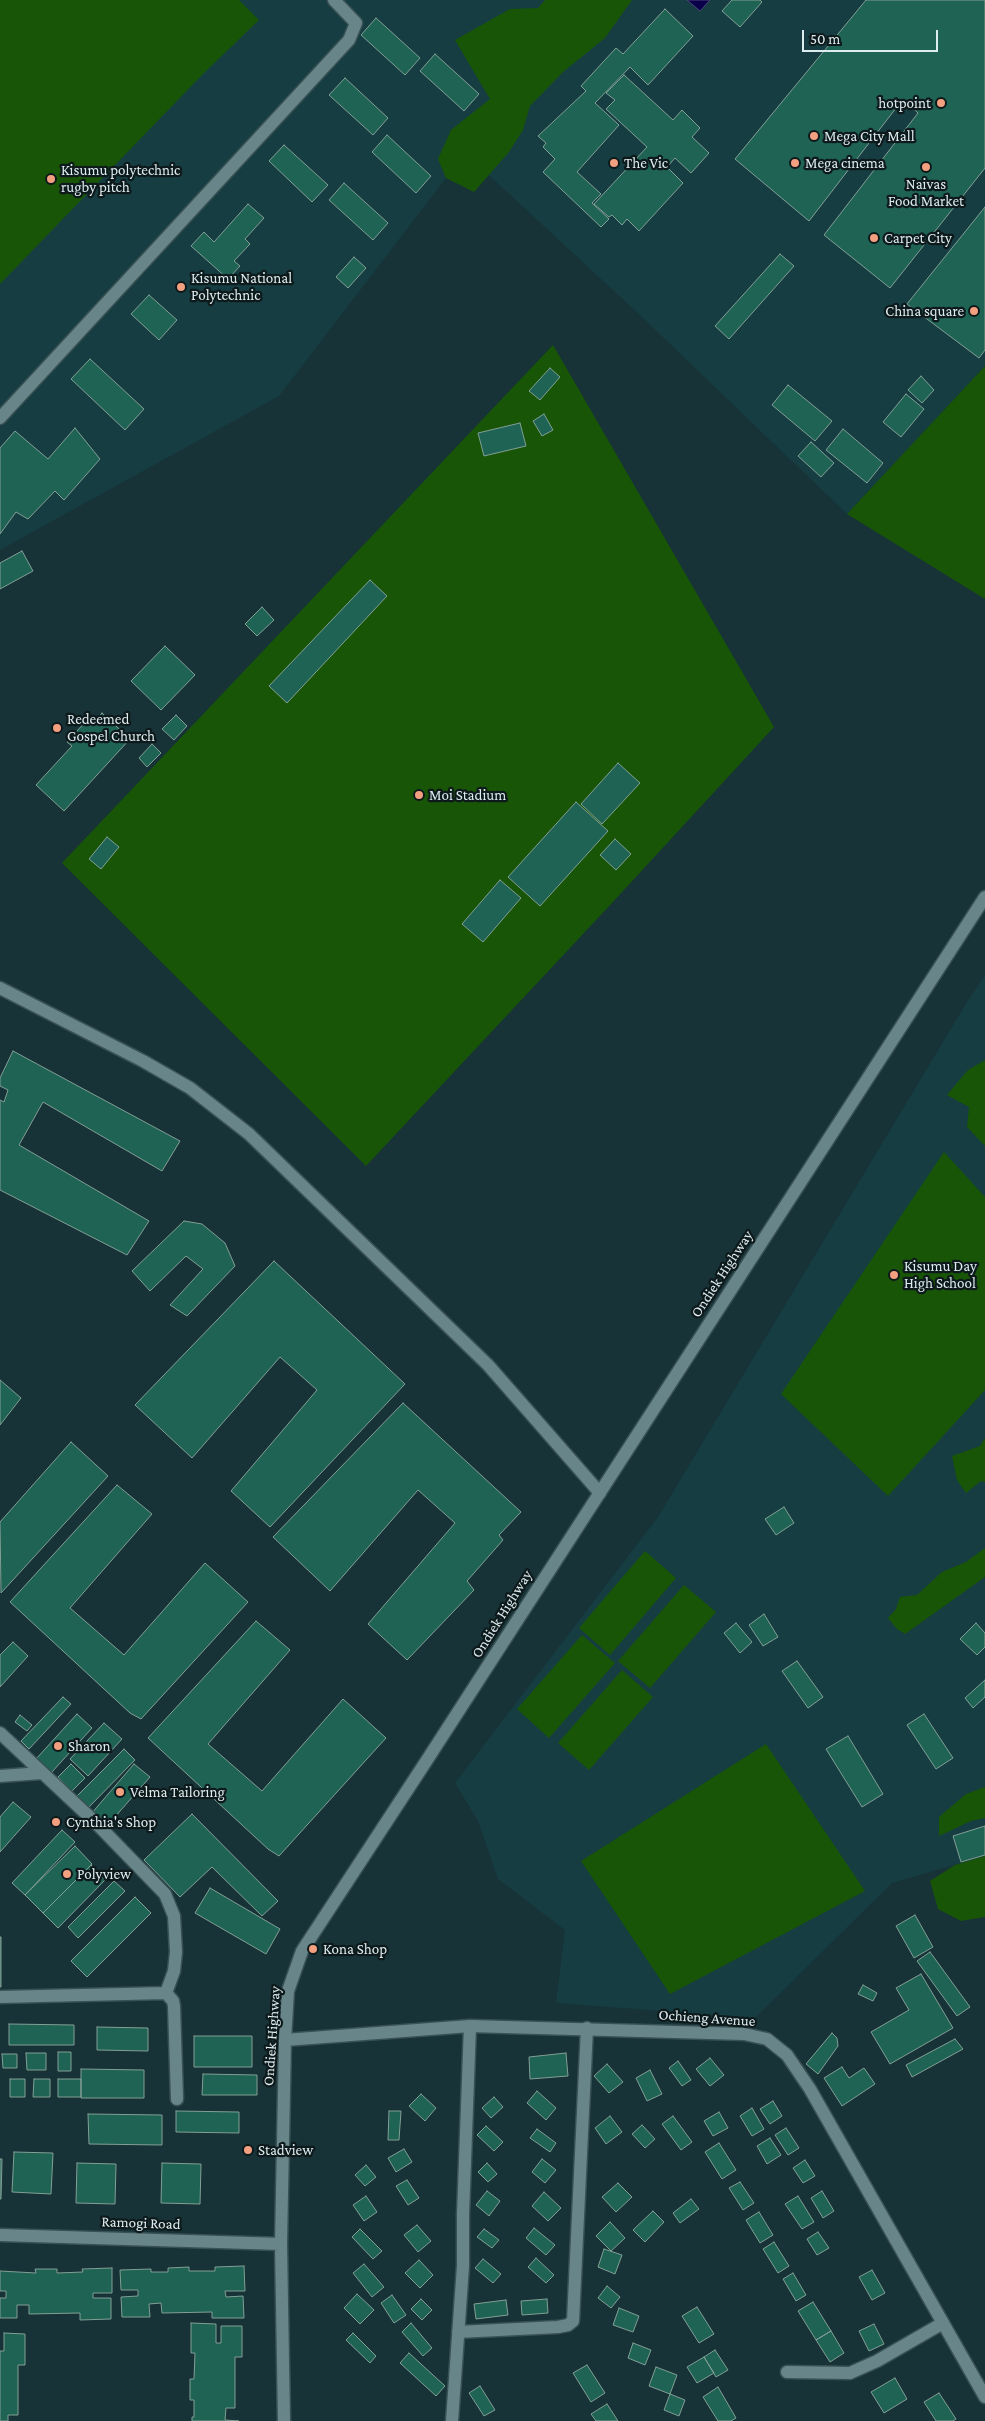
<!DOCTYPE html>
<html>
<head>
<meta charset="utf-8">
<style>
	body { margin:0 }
	#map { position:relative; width:985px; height:2421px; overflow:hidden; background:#173337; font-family:"Crimson Pro",serif }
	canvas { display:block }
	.scale { position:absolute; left:802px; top:30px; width:136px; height:22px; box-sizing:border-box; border:2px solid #ddecef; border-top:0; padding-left:6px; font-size:15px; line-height:18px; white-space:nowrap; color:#ddecef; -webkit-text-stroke:4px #0d191a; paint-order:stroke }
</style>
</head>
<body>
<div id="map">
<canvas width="985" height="2421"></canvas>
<div class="scale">50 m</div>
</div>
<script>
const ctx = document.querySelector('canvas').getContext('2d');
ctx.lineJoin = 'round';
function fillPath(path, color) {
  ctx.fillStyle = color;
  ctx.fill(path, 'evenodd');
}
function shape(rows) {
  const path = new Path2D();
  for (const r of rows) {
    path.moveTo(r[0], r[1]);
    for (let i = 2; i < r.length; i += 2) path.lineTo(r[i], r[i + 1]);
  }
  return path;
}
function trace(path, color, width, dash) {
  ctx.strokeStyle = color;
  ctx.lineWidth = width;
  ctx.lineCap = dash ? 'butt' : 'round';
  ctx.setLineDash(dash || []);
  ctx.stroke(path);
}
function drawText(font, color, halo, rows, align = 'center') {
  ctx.font = font + ' "Crimson Pro",serif';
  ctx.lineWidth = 4.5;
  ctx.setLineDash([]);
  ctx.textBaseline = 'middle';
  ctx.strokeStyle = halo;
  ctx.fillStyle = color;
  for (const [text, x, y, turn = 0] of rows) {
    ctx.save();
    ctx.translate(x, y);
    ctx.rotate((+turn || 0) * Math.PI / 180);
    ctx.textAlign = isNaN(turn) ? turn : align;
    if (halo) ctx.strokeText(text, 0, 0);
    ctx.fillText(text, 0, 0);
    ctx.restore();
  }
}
const built = shape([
	[0,0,985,0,985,366,847,514,642,317,466,154,446,178,279,396,0,550],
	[985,976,985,1856,892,1883,755,2018,556,2003,565,1930,498,1879,478,1821,455,1783,658,1517,967,1002]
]);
const green = shape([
	[0,0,239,0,259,20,203,74,0,284],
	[545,0,632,0,605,38,563,72,530,106,523,130,509,152,474,192,446,178,438,159,451,130,490,99,455,40,510,9,538,8],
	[553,345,774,727,612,903,366,1166,62,863],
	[985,366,985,599,847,514],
	[985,1060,985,1146,967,1127,969,1107,947,1095,968,1070],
	[944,1152,985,1197,985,1390,888,1496,781,1394],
	[985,1438,985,1482,981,1481,966,1493,957,1480,952,1456,980,1446],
	[985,1548,985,1577,905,1634,897,1629,888,1618,896,1609,900,1597,917,1595,942,1572,966,1562],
	[645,1551,676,1578,610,1655,579,1628],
	[684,1585,716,1612,650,1688,618,1661],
	[582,1635,615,1663,549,1738,517,1709],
	[622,1670,653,1697,589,1770,558,1743],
	[766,1744,865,1891,670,1994,581,1861],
	[985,1787,985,1818,971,1821,939,1836,939,1817,966,1794],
	[985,1856,985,1917,961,1921,938,1909,930,1881,955,1865]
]);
const water = shape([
	[687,0,710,0,700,11,687,0]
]);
const building = shape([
	[732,0,760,0,762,2,740,27,722,11,732,0],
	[866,0,985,0,985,168,890,288,824,235,918,113,903,99,809,221,735,159,866,0],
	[665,9,693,36,648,85,630,67,595,103,619,125,577,172,601,194,592,203,609,219,601,227,543,172,555,159,543,147,546,143,538,136,586,91,581,86,616,48,623,54,665,9],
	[376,18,420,58,405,75,361,35,376,18],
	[435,54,479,94,464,111,420,71,435,54],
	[624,75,673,120,682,110,700,128,692,137,709,153,691,173,675,158,667,167,683,183,639,231,627,219,622,225,612,215,609,217,594,204,647,147,606,109,615,100,606,93,624,75],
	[345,78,388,118,373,135,329,95,345,78],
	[387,135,431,176,416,193,372,152,387,135],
	[284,145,328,185,312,202,269,161,284,145],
	[344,183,388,223,373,240,329,200,344,183],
	[248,204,264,218,245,239,250,244,234,261,240,266,228,279,191,246,204,232,214,242,248,204],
	[985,207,985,350,979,358,907,304,985,207],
	[780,254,794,266,729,339,715,326,780,254],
	[354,257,366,268,348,288,336,277,354,257],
	[149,295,177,320,159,340,131,314,149,295],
	[90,359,144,409,125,430,71,379,90,359],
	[550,368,560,377,540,400,529,391,550,368],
	[921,376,934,390,922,403,908,390,921,376],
	[788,385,832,421,815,441,772,405,788,385],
	[906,394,924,409,901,437,883,422,906,394],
	[544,414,553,430,542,436,533,421,544,414],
	[520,423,526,446,484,456,478,433,520,423],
	[75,428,100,459,64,500,55,491,28,519,16,512,0,534,0,448,15,431,48,459,75,428],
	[843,429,883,463,867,483,826,450,843,429],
	[811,442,834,463,821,477,798,456,811,442],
	[22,551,33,571,0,589,0,563,22,551],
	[370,580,387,596,287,703,269,686,370,580],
	[262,607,274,620,257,636,245,624,262,607],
	[165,646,195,675,161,710,131,681,165,646],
	[102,713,130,739,64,811,36,785,72,746,67,742,86,721,91,726,102,713],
	[176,715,187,726,174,740,162,729,176,715],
	[152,744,161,753,147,767,139,758,152,744],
	[618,763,640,783,602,824,581,804,618,763],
	[576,802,608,831,540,906,508,877,576,802],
	[107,837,119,847,101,869,89,859,107,837],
	[615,839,631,854,616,870,600,855,615,839],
	[500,880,521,898,483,942,462,924,500,880],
	[13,1051,180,1141,162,1171,43,1102,19,1145,149,1221,127,1255,0,1190,0,1100,4,1102,8,1090,0,1086,0,1078,13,1051],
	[184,1221,202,1224,225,1243,235,1266,187,1316,170,1305,203,1269,186,1256,150,1291,132,1271,184,1221],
	[274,1261,405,1384,270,1527,231,1491,317,1390,280,1357,192,1458,135,1405,274,1261],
	[0,1380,21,1398,0,1425,0,1380],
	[403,1403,521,1512,499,1535,503,1540,467,1581,474,1590,407,1660,368,1624,455,1523,418,1490,330,1591,273,1537,403,1403],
	[71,1442,108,1476,1,1593,0,1522,71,1442],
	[117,1485,152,1514,70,1608,124,1655,205,1563,248,1602,141,1719,130,1713,10,1602,117,1485],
	[784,1507,794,1523,776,1535,765,1519,784,1507],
	[764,1614,778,1637,763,1646,749,1625,764,1614],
	[256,1621,290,1650,208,1744,262,1791,343,1699,386,1738,279,1856,268,1849,148,1738,256,1621],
	[736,1623,752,1642,740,1653,724,1633,736,1623],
	[976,1623,985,1633,985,1647,977,1655,960,1639,976,1623],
	[13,1642,28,1656,0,1687,0,1655,13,1642],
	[797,1661,823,1697,808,1708,782,1671,797,1661],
	[985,1680,985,1697,973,1708,965,1698,985,1680],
	[63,1697,71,1704,29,1749,21,1741,63,1697],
	[77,1714,92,1728,51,1773,36,1759,77,1714],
	[924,1714,953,1758,936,1769,907,1725,924,1714],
	[20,1715,32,1725,27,1731,15,1722,20,1715],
	[104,1723,122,1739,88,1776,70,1759,104,1723],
	[848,1736,883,1794,862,1807,826,1749,848,1736],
	[124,1749,135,1760,87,1809,75,1798,124,1749],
	[71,1764,85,1778,72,1791,58,1777,71,1764],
	[134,1764,150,1777,106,1827,91,1814,134,1764],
	[13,1802,31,1817,0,1852,0,1817,13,1802],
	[192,1814,278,1901,262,1916,212,1867,180,1897,144,1860,192,1814],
	[985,1826,985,1855,961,1862,953,1836,985,1826],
	[62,1830,75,1842,25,1895,12,1883,62,1830],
	[75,1846,92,1864,43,1913,25,1895,75,1846],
	[91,1865,105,1880,58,1928,43,1913,91,1865],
	[114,1881,125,1891,78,1938,68,1927,114,1881],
	[210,1888,280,1929,266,1954,195,1913,210,1888],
	[135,1897,151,1913,87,1977,71,1961,135,1897],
	[915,1915,933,1947,914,1958,896,1926,915,1915],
	[0,1937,1,1937,1,1987,0,1987,0,1937],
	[930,1952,970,2007,957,2016,917,1961,930,1952],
	[921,1974,953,2028,890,2064,871,2032,909,2010,896,1988,921,1974],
	[863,1985,877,1993,873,2001,858,1994,863,1985],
	[9,2024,74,2025,74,2045,9,2045,9,2024],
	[97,2027,148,2028,148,2051,97,2050,97,2027],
	[832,2033,837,2038,838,2046,818,2074,806,2064,832,2033],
	[194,2036,252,2036,252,2067,194,2067,194,2036],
	[955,2039,963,2049,912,2077,906,2065,955,2039],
	[58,2052,71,2052,71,2071,58,2071,58,2052],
	[26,2053,46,2053,46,2070,27,2070,26,2053],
	[566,2053,568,2076,530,2079,529,2057,566,2053],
	[2,2054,17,2054,17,2068,3,2068,2,2054],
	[710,2058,724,2075,710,2086,696,2069,710,2058],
	[678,2061,691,2080,682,2086,669,2068,678,2061],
	[607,2064,623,2082,609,2093,594,2076,607,2064],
	[842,2067,849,2078,864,2068,875,2084,842,2106,824,2078,842,2067],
	[81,2069,144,2070,144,2098,81,2098,81,2069],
	[650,2070,662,2094,647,2101,636,2078,650,2070],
	[203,2074,257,2075,257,2095,202,2095,203,2074],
	[10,2079,25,2079,25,2097,10,2097,10,2079],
	[34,2079,50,2079,50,2097,33,2097,34,2079],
	[58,2079,81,2079,81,2097,58,2097,58,2079],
	[537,2091,556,2108,546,2120,527,2103,537,2091],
	[421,2094,436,2108,425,2121,409,2106,421,2094],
	[494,2097,503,2107,491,2118,482,2108,494,2097],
	[773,2101,782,2116,770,2124,760,2109,773,2101],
	[752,2108,764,2129,752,2136,740,2116,752,2108],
	[176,2111,239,2112,239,2133,176,2132,176,2111],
	[389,2111,401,2111,399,2140,388,2140,389,2111],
	[719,2112,728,2128,713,2136,704,2121,719,2112],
	[88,2114,162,2115,162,2145,89,2144,88,2114],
	[610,2116,622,2132,606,2144,595,2128,610,2116],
	[673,2116,692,2142,681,2150,662,2124,673,2116],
	[642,2125,655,2139,645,2148,632,2134,642,2125],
	[486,2126,503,2142,494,2151,477,2135,486,2126],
	[786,2128,799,2148,788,2155,775,2135,786,2128],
	[537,2129,556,2143,550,2152,530,2138,537,2129],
	[770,2138,781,2155,767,2164,757,2146,770,2138],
	[719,2143,736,2170,722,2179,705,2152,719,2143],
	[404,2149,412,2162,396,2172,388,2158,404,2149],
	[14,2152,53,2153,51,2194,12,2192,14,2152],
	[0,2159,2,2159,1,2199,0,2199,0,2159],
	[542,2159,556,2170,545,2183,532,2172,542,2159],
	[805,2160,815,2176,803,2183,793,2168,805,2160],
	[77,2163,116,2164,115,2204,76,2203,77,2163],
	[162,2163,201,2164,200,2204,161,2203,162,2163],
	[487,2163,497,2174,488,2182,478,2172,487,2163],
	[366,2165,376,2177,365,2186,355,2175,366,2165],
	[407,2180,419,2198,408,2205,396,2186,407,2180],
	[740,2182,754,2203,743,2210,729,2188,740,2182],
	[618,2183,632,2197,616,2212,602,2197,618,2183],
	[487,2191,500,2201,489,2216,476,2205,487,2191],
	[822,2191,834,2211,823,2218,811,2198,822,2191],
	[544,2192,561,2208,548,2221,532,2206,544,2192],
	[366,2196,377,2212,364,2221,353,2205,366,2196],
	[798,2196,814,2222,802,2229,785,2204,798,2196],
	[691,2199,699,2209,680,2223,673,2213,691,2199],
	[653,2211,664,2222,645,2242,633,2230,653,2211],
	[759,2212,773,2235,760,2243,746,2220,759,2212],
	[610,2222,625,2238,611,2251,596,2236,610,2222],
	[417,2225,431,2241,418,2252,404,2235,417,2225],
	[534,2228,555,2245,546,2255,526,2238,534,2228],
	[360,2229,382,2251,373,2259,352,2237,360,2229],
	[484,2229,499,2240,492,2248,477,2237,484,2229],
	[818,2232,829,2248,817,2255,807,2239,818,2232],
	[774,2242,789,2266,778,2273,763,2249,774,2242],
	[604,2249,622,2255,615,2274,598,2267,604,2249],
	[536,2258,554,2275,546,2283,528,2267,536,2258],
	[483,2259,501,2274,493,2283,475,2268,483,2259],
	[419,2260,433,2275,420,2288,405,2273,419,2260],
	[364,2264,384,2287,372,2297,353,2273,364,2264],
	[244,2266,245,2291,225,2291,226,2297,243,2296,244,2318,212,2318,212,2312,162,2313,161,2303,149,2304,150,2317,122,2317,121,2297,138,2296,138,2290,121,2290,120,2270,151,2269,151,2272,168,2272,168,2268,189,2267,189,2271,215,2271,215,2267,244,2266],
	[112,2268,112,2293,93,2293,93,2298,111,2298,111,2319,80,2320,80,2313,29,2314,29,2305,17,2305,17,2318,0,2318,0,2298,6,2298,6,2291,0,2291,0,2271,36,2273,35,2269,57,2269,57,2273,83,2272,82,2269,112,2268],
	[872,2270,885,2293,872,2300,859,2277,872,2270],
	[793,2273,806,2295,796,2301,783,2279,793,2273],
	[607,2286,620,2297,611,2308,598,2298,607,2286],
	[357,2294,374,2310,360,2324,344,2308,357,2294],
	[392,2295,406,2315,394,2323,381,2303,392,2295],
	[421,2299,432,2310,422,2320,411,2309,421,2299],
	[547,2299,548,2313,522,2315,521,2301,547,2299],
	[506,2300,508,2315,476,2319,474,2304,506,2300],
	[813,2302,831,2331,816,2340,798,2311,813,2302],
	[697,2307,714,2334,699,2343,682,2316,697,2307],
	[619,2308,639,2316,633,2332,613,2325,619,2308],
	[191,2323,216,2324,216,2343,221,2343,221,2326,242,2326,242,2357,235,2357,235,2408,226,2408,225,2420,239,2421,192,2421,192,2417,194,2417,194,2400,190,2400,190,2379,194,2379,195,2353,191,2353,191,2323],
	[411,2323,432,2348,423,2356,402,2332,411,2323],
	[874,2324,884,2344,869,2351,859,2331,874,2324],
	[831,2331,844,2353,830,2362,816,2340,831,2331],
	[4,2333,25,2334,25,2365,18,2365,18,2415,8,2415,8,2421,0,2421,0,2351,4,2351,4,2333],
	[353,2333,376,2356,370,2363,346,2340,353,2333],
	[633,2343,651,2350,645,2365,628,2358,633,2343],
	[715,2350,728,2370,716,2377,704,2357,715,2350],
	[409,2353,445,2386,436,2396,400,2363,409,2353],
	[704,2357,714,2373,697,2383,687,2367,704,2357],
	[587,2365,605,2393,591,2402,573,2373,587,2365],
	[656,2367,677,2375,670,2394,649,2386,656,2367],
	[895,2378,907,2399,884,2413,871,2392,895,2378],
	[480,2386,495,2410,484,2416,469,2393,480,2386],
	[718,2387,736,2418,731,2421,718,2421,703,2397,718,2387],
	[939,2393,956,2419,953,2421,936,2421,924,2402,939,2393],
	[670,2394,685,2400,679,2416,664,2410,670,2394],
	[607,2404,618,2421,596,2421,591,2414,607,2404]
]);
const street = shape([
	[0,418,349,40,356,23,334,0],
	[0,1733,96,1823,165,1894,174,1916,176,1952,174,1971,166,1993],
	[0,1776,42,1773],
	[0,1997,166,1993,173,2001,174,2006,177,2099],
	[458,2332,558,2327,568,2325,573,2321,587,2028],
	[787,2372,850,2373,877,2361,943,2323],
	[452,2421,463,2266,463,2215,470,2026]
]);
const secondary = shape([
	[0,988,143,1061,190,1088,249,1134,488,1365,600,1493],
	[285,2040,470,2026,744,2034,767,2039,787,2055,810,2089,985,2397],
	[0,2235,281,2244],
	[284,2421,281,2244,285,2040,288,1991,302,1951,427,1760,985,897]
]);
const markers = [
	[941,103,5,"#f3a081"],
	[814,136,5,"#f3a081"],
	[614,163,5,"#f3a081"],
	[795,163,5,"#f3a081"],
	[926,167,5,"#f3a081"],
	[51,179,5,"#f3a081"],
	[874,238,5,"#f3a081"],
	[181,287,5,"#f3a081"],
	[974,311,5,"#f3a081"],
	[57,728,5,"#f3a081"],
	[419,795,5,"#f3a081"],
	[894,1275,5,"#f3a081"],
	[58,1746,5,"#f3a081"],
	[120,1792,5,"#f3a081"],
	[56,1822,5,"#f3a081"],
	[67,1874,5,"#f3a081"],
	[313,1949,5,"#f3a081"],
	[248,2150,5,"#f3a081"]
];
const poiNames = [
	["hotpoint",931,103,"right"],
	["Mega City Mall",824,136],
	["The Vic",624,163],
	["Mega cinema",805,163],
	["Kisumu polytechnic",61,170],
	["rugby pitch",61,187],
	["Naivas",926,184,"center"],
	["Food Market",926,201,"center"],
	["Carpet City",884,238],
	["Kisumu National",191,278],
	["Polytechnic",191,295],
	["China square",964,311,"right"],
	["Redeemed",67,719],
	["Gospel Church",67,736],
	["Moi Stadium",429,795],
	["Kisumu Day",904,1266],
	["High School",904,1283],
	["Sharon",68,1746],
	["Velma Tailoring",130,1792],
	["Cynthia's Shop",66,1822],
	["Polyview",77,1874],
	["Kona Shop",323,1949],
	["Stadview",258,2150]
];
const streetNames = [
	["Ondiek Highway",722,1274,-57],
	["Ondiek Highway",502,1614,-58],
	["Ochieng Avenue",707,2018,4],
	["Ondiek Highway",272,2036,-86],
	["Ramogi Road",141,2223,2]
];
fillPath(built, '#163d42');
fillPath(green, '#185507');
fillPath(water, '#0a0049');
trace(water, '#49477b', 1);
fillPath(building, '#1e6353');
trace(building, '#839f96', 1);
trace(street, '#395154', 15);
trace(secondary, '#395154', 15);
trace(street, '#68868a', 12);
trace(secondary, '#68868a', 12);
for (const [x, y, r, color] of markers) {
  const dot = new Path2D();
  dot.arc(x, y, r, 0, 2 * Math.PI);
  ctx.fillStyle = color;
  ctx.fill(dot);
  trace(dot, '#0d191a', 2);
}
drawText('15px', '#ddecef', '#0d191a', poiNames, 'left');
drawText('15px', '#ddecef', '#0d191a', streetNames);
</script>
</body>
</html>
